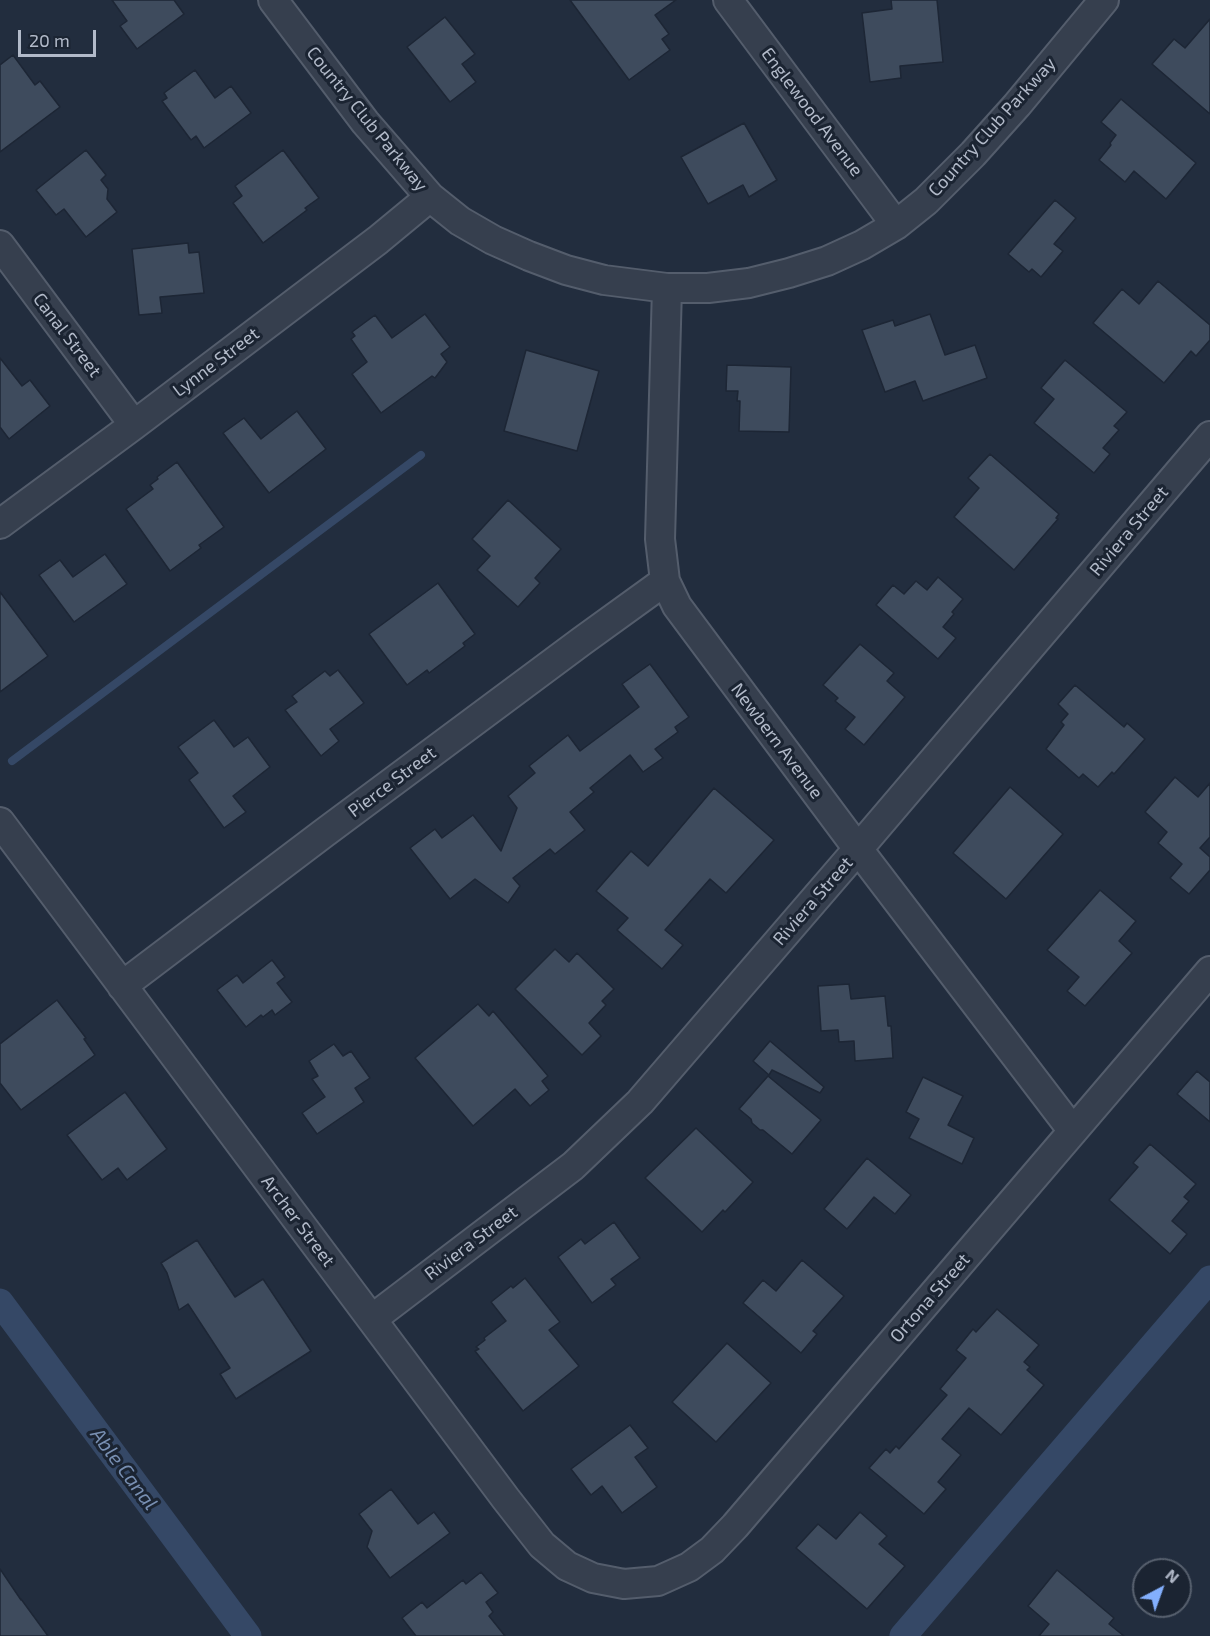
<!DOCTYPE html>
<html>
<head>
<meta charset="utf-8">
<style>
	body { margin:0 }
	#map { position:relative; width:1210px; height:1636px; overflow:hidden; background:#222d3e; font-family:"Exo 2",sans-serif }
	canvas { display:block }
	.north { position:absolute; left:1132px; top:1558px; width:60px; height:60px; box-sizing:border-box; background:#1b2432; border:2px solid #57606e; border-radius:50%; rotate:41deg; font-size:16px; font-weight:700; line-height:24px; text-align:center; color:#b2bac9 }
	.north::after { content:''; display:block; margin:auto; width:21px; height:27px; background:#83affd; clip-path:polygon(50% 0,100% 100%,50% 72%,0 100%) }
	.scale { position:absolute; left:18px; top:30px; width:78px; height:27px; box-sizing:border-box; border:3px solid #b2bac9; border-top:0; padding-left:8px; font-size:18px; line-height:21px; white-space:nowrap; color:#b2bac9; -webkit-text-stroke:4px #1b2432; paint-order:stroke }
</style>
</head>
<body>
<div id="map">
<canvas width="1210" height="1636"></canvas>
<div class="north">N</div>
<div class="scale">20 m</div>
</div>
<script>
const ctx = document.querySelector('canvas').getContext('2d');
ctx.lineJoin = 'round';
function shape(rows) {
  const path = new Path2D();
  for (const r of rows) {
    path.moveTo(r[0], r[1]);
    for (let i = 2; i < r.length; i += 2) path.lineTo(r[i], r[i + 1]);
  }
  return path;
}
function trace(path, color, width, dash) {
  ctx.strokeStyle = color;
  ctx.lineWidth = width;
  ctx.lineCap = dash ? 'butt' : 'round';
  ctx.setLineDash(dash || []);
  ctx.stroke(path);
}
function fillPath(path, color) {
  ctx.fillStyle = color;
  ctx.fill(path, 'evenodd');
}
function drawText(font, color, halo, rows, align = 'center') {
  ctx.font = font + ' "Exo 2",sans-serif';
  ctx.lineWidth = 6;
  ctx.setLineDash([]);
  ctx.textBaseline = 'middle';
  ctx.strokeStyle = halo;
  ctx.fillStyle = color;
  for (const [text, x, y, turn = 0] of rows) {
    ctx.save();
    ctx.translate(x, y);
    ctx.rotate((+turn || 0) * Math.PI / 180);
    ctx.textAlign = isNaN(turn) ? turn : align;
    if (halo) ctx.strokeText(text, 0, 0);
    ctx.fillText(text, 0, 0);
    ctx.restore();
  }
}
const stream = shape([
	[12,761,421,455]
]);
const canal = shape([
	[0,1302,248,1636],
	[903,1636,1210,1279]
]);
const building = shape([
	[112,0,174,0,184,14,137,49,120,26,127,21,112,0],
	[570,0,676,0,655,15,669,34,662,39,670,50,629,80,570,0],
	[891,0,937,0,943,62,900,66,901,78,870,82,862,13,892,9,891,0],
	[445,17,475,54,462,64,476,82,450,102,407,47,445,17],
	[1210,19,1210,114,1152,64,1174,39,1185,48,1210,19],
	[13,55,35,85,40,81,60,107,0,152,0,65,13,55],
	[195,70,215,98,231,86,251,113,204,148,196,136,191,140,162,101,167,98,164,93,195,70],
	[1121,99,1196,163,1166,199,1134,171,1125,182,1099,160,1111,145,1110,143,1116,135,1101,122,1121,99],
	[744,123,777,180,749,197,743,185,708,204,681,157,744,123],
	[86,150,106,175,101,180,108,189,107,199,117,212,86,237,64,209,56,215,36,190,86,150],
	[283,150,319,198,305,208,307,210,263,243,233,203,242,196,235,186,283,150],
	[1055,200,1076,218,1054,244,1063,251,1041,277,1032,269,1029,272,1008,254,1055,200],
	[188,243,189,253,199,252,204,293,160,297,162,313,139,315,132,249,188,243],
	[1158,281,1210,325,1210,340,1196,356,1191,351,1164,383,1093,323,1122,289,1139,304,1158,281],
	[425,314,450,347,441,354,447,362,435,378,432,376,381,413,352,374,367,362,351,339,355,336,352,332,375,315,392,338,425,314],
	[930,314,945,355,975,345,987,378,923,401,915,381,885,392,862,330,893,320,895,326,930,314],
	[526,350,599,371,577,451,504,431,526,350],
	[0,358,22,386,30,380,50,406,9,439,0,427,0,358],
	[1065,360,1127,412,1114,426,1119,430,1103,448,1110,454,1094,473,1034,423,1054,399,1041,388,1065,360],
	[727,365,791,367,789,432,739,431,740,401,737,401,738,391,726,391,727,365],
	[297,411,326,449,269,493,223,433,244,418,261,439,297,411],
	[990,454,1059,514,1056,518,1058,519,1014,570,954,517,979,488,968,478,990,454],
	[177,462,224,527,199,545,201,548,170,571,126,509,153,489,150,485,158,479,157,477,177,462],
	[508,500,561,549,535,578,540,583,518,607,477,570,490,556,472,539,508,500],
	[105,554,127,584,74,622,39,575,60,560,73,577,105,554],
	[938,577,963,599,952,612,954,614,943,627,956,638,938,659,876,605,893,585,904,594,916,581,927,590,938,577],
	[438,583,475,634,463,643,465,646,429,673,427,670,407,685,369,634,438,583],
	[0,592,48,656,0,692,0,592],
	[860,644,894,673,887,681,905,697,864,745,845,729,855,717,835,701,838,698,823,685,860,644],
	[650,664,689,717,675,727,678,732,655,749,663,758,643,772,630,755,590,788,594,792,570,812,585,830,555,854,550,849,513,878,520,886,508,903,475,879,450,899,410,848,435,829,442,838,473,815,501,851,517,808,508,796,535,773,529,766,568,735,580,751,639,707,622,684,650,664],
	[338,670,364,703,330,729,339,741,321,756,285,710,297,702,292,696,325,671,330,676,338,670],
	[1075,685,1124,727,1127,723,1145,739,1114,774,1112,772,1098,787,1083,774,1079,778,1046,749,1064,725,1061,722,1068,714,1058,704,1075,685],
	[214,720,234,747,248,737,270,767,233,796,246,812,224,828,189,780,198,773,178,747,214,720],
	[1175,777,1198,797,1210,783,1210,837,1200,848,1210,857,1210,870,1189,894,1170,878,1182,864,1158,843,1167,832,1145,812,1175,777],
	[1010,787,1063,834,1006,899,953,853,1010,787],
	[714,788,774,840,726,893,710,879,665,930,683,945,662,969,617,930,628,918,596,891,631,851,648,866,714,788],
	[1100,890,1136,921,1119,941,1132,953,1085,1006,1067,991,1079,977,1047,950,1100,890],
	[555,949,569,962,577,953,614,989,602,1001,606,1005,589,1023,601,1036,582,1055,515,989,555,949],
	[272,960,285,977,277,983,292,1002,275,1015,272,1010,263,1017,261,1015,246,1027,217,990,237,975,243,983,272,960],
	[849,984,851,999,885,996,888,1026,891,1026,893,1058,855,1061,854,1041,839,1042,838,1030,821,1031,818,986,849,984],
	[57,1000,86,1038,84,1039,95,1055,21,1110,0,1083,0,1044,57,1000],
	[478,1004,489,1016,493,1011,548,1076,542,1081,549,1090,530,1106,515,1089,473,1126,415,1058,478,1004],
	[770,1041,824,1087,820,1093,772,1070,769,1075,753,1061,770,1041],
	[334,1044,343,1056,351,1051,370,1078,355,1088,364,1102,317,1134,302,1113,325,1097,312,1079,318,1076,309,1061,334,1044],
	[1197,1071,1210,1082,1210,1122,1177,1094,1197,1071],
	[768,1076,821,1120,792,1154,763,1130,760,1130,752,1123,751,1119,739,1109,768,1076],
	[923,1077,963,1096,948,1125,974,1138,962,1164,909,1138,919,1119,906,1112,923,1077],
	[125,1092,167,1149,127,1180,118,1168,102,1180,67,1135,125,1092],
	[696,1128,753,1182,725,1212,723,1210,702,1232,645,1178,696,1128],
	[1150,1144,1196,1184,1184,1197,1189,1201,1172,1221,1187,1234,1170,1254,1109,1200,1138,1167,1133,1163,1150,1144],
	[867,1158,911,1195,895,1214,874,1197,847,1229,824,1209,867,1158],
	[614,1222,640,1258,611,1279,616,1285,592,1303,558,1257,581,1239,585,1244,614,1222],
	[197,1240,235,1297,263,1279,311,1351,236,1399,220,1374,230,1368,188,1304,179,1310,167,1273,161,1263,197,1240],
	[802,1260,844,1296,813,1331,817,1334,801,1353,743,1303,763,1280,776,1291,802,1260],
	[525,1278,560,1322,549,1330,579,1366,523,1411,475,1351,479,1349,476,1347,485,1340,484,1338,506,1321,491,1302,511,1286,513,1288,525,1278],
	[997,1309,1039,1345,1024,1362,1030,1367,1027,1370,1044,1385,1001,1435,969,1408,942,1439,961,1455,938,1482,946,1489,924,1514,869,1468,886,1449,890,1453,896,1446,899,1449,947,1395,940,1389,966,1358,956,1350,973,1329,976,1332,997,1309],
	[727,1343,771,1383,716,1442,672,1402,727,1343],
	[630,1425,648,1448,635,1457,657,1487,622,1513,602,1486,591,1495,571,1469,630,1425],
	[391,1489,418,1524,434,1512,450,1533,390,1578,367,1547,372,1531,359,1514,391,1489],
	[860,1512,887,1536,879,1544,905,1566,867,1609,796,1548,818,1524,836,1539,860,1512],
	[0,1569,21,1600,21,1599,48,1636,0,1636,0,1569],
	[1057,1570,1114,1618,1109,1624,1124,1636,1039,1636,1049,1624,1028,1606,1057,1570],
	[481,1572,498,1593,486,1602,493,1612,489,1616,505,1636,416,1636,402,1618,422,1602,427,1608,463,1580,466,1584,481,1572]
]);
const street = shape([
	[273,0,365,122,430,197,460,221,493,240,529,256,566,270,604,280,667,288,708,288,749,283,789,273,827,261,862,245,896,225,926,201,973,154,1017,105,1104,0],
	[728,0,896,225],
	[0,245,134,425],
	[667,288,660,539,665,581,677,606,858,849,1073,1131],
	[0,524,134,425,378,240,430,197],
	[0,822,506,1499,542,1545,567,1566,593,1578,624,1584,658,1581,689,1567,712,1550,735,1526,1210,971],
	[122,986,324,833,582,641,665,581],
	[372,1319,573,1166,640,1102,858,849,1210,436]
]);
const streetNames = [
	["Englewood Avenue",812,112,53],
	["Country Club Parkway",367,119,51],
	["Country Club Parkway",992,127,-48],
	["Canal Street",67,335,53],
	["Lynne Street",216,362,-37],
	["Riviera Street",1129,531,-50],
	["Newbern Avenue",777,741,53],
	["Pierce Street",392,782,-37],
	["Riviera Street",813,901,-49],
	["Archer Street",298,1221,53],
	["Riviera Street",471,1243,-37],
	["Ortona Street",930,1298,-49]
];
const waterNames = [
	["Able Canal",124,1469,53]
];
trace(stream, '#354866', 8);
trace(canal, '#354866', 27);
fillPath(building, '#3e4b5d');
trace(building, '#1d2635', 1.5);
trace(street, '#545d6c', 32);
trace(street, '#363f4e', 28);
drawText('18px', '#b2bac9', '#1b2432', streetNames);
drawText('italic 20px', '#788fb2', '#1b2432', waterNames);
</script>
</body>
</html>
